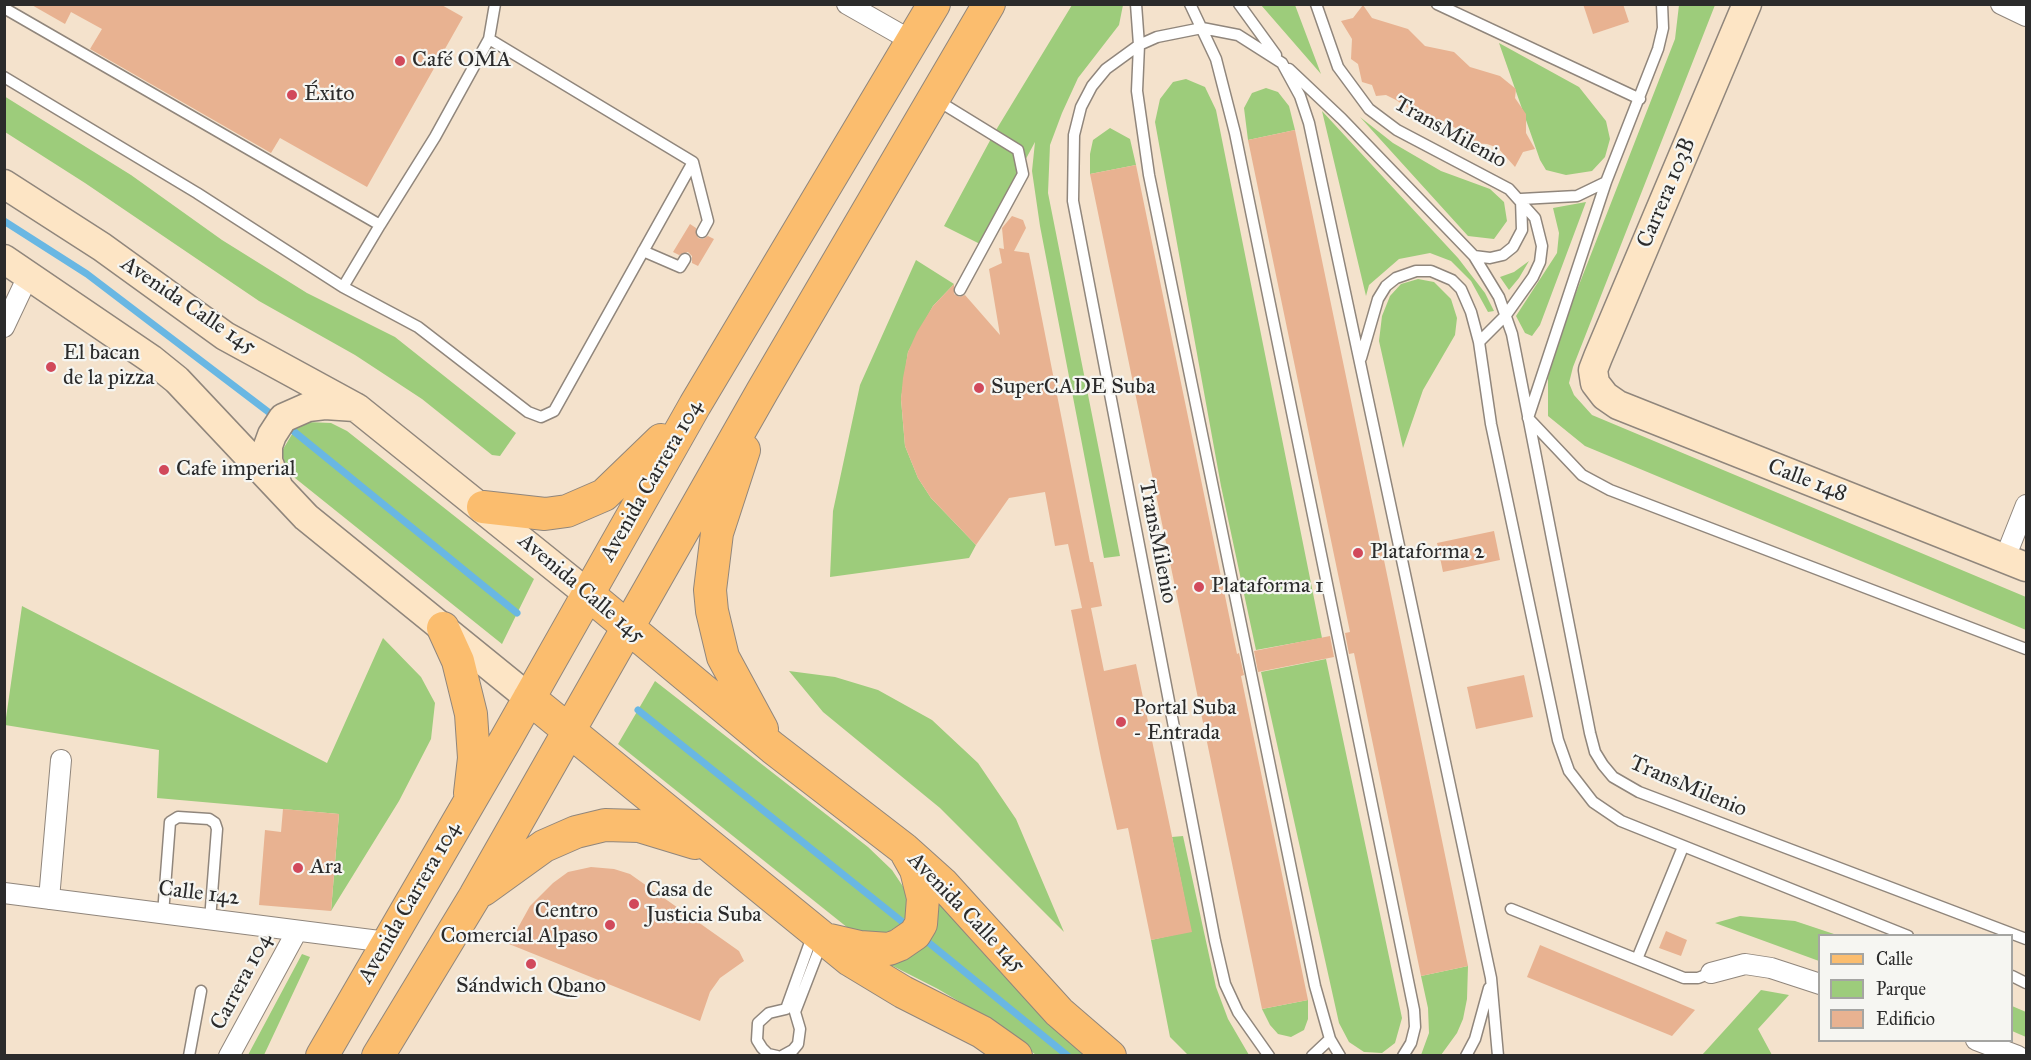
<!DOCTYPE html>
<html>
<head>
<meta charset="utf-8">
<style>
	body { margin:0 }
	#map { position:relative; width:2031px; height:1060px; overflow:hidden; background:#f4e2cc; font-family:"IM FELL Great Primer",serif }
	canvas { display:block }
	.frame { position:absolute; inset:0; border:6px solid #2b2b2b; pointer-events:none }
	.legend { position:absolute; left:1818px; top:934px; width:195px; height:108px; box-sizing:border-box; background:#f6f6f2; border:2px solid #a5a5a2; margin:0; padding:8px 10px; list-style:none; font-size:18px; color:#2b2b2b }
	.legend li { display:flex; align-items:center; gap:12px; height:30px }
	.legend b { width:30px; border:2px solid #a5a5a2 }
</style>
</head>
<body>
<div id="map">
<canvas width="2031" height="1060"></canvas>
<div class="frame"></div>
<ul class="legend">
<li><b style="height:8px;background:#fbbd6e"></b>Calle</li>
<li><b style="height:16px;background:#9dcc7b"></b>Parque</li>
<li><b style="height:16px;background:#e8b291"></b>Edificio</li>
</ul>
</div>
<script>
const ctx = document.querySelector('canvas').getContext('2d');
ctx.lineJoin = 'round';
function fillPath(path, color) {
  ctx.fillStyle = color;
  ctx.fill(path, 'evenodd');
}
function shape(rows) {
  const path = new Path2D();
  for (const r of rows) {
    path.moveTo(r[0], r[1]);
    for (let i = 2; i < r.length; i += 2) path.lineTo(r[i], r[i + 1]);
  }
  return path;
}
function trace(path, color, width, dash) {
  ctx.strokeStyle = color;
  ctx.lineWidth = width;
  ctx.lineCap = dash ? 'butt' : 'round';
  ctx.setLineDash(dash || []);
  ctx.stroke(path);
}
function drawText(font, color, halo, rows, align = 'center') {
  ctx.font = font + ' "IM FELL Great Primer",serif';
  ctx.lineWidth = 4.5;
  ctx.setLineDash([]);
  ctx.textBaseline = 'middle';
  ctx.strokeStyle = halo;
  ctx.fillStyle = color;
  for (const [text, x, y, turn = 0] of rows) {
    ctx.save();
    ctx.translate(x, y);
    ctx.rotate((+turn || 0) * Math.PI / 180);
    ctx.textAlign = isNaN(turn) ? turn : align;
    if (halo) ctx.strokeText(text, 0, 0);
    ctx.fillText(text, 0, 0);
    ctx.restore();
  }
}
const green = shape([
	[1072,5,1123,5,1119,25,1078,78,1062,113,1050,145,1048,193,1120,556,1104,558,1040,226,1032,171,1035,142,980,244,944,226,993,135],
	[1261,5,1295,5,1321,74],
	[1679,5,1715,5,1573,367,1569,383,1574,395,1592,415,2026,597,2026,630,1585,446,1548,416,1548,378,1554,349,1675,39],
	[1499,43,1579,87,1606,121,1610,139,1605,157,1592,171,1566,175,1546,170,1540,160],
	[1186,79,1205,87,1216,110,1322,638,1256,650,1221,486,1155,122,1160,99,1173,82],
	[1266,88,1278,92,1289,106,1295,130,1248,140,1244,108,1252,93],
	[4,96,131,175,222,240,307,293,395,337,516,433,500,456,492,455,422,399,355,355,259,301,85,183,5,132],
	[1322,111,1458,258,1485,293,1494,311,1488,312,1471,281,1451,261,1430,253,1399,259,1369,285,1366,296],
	[1360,117,1393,143,1441,171,1490,189,1504,202,1507,221,1494,239,1468,236],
	[1110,128,1130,139,1136,165,1090,174,1090,154,1093,140],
	[1586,202,1540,325,1532,336,1525,333,1516,316,1557,253,1559,233,1553,208],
	[916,260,954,284,933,306,908,352,901,399,905,446,918,478,931,498,976,545,969,558,830,577,833,511,860,385],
	[1529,261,1519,278,1509,290,1500,277,1514,272],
	[1418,279,1434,282,1451,299,1457,318,1455,335,1423,390,1403,448,1379,341,1382,316,1390,296,1401,284],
	[307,422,331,423,347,431,534,579,502,644,295,478,284,463,282,451,298,424],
	[22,606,327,763,383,638,421,677,435,703,431,739,399,801,331,911,339,814,157,798,159,750,5,725],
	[1326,659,1402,1018,1395,1043,1382,1053,1364,1052,1349,1042,1339,1023,1261,672],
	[789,671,835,677,878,690,932,720,978,763,1016,819,1064,932,940,808,823,712],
	[655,681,868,847,892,870,904,888,907,903,907,915,901,924,883,935,870,937,848,928,618,744],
	[1183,836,1216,987,1228,1019,1249,1055,1188,1055,1170,1037,1151,940,1191,931,1172,837],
	[938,894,965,933,1005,977,1056,1027,1092,1055,1036,1055,989,1019,938,989,887,963],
	[1740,916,1795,921,1837,935,1820,936,1819,961,1715,923],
	[302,954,310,957,264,1055,248,1055],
	[1468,966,1467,999,1463,1019,1457,1033,1441,1055,1421,1055,1429,1033,1428,1008,1421,976],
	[1761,990,1789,995,1758,1029,1772,1055,1702,1055],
	[1308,1000,1308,1019,1304,1030,1291,1037,1278,1034,1270,1025,1262,1009],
	[2012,1006,2026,1012,2026,1037,2012,1031]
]);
const stream = shape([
	[4,221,87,274,275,417],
	[286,425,517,613],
	[638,710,910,928],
	[923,938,1068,1056]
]);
const building = shape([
	[30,4,440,4,463,17,367,187,280,138,271,153,90,49,102,29,71,12,65,24],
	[1583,4,1623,4,1629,22,1593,34],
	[1363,5,1372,18,1408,29,1425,46,1454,52,1470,67,1500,76,1516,89,1515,98,1526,114,1526,133,1535,149,1523,152,1515,167,1498,148,1487,144,1470,143,1467,135,1444,121,1421,117,1396,100,1386,95,1376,96,1372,85,1362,82,1358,64,1351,59,1352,39,1341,21,1353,18],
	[1295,130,1468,966,1421,976,1354,653,1349,654,1345,633,1350,632,1248,140],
	[1136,165,1237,654,1239,653,1244,675,1241,676,1308,1000,1262,1009,1090,174],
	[1012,216,1023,220,1026,228,1014,251,1029,253,1090,562,1093,562,1102,606,1091,608,1104,671,1136,664,1192,932,1151,940,1128,828,1117,830,1101,758,1071,610,1082,608,1068,544,1055,546,1045,492,1009,498,976,545,931,498,918,478,905,446,901,399,903,378,908,352,917,332,933,306,954,284,954,294,960,297,965,295,1000,335,989,269,1002,263,999,248,1004,249,1002,228],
	[690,224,696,228,698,238,703,239,708,236,714,239,698,266,692,263,692,256,688,252,679,255,673,252],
	[1494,531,1500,560,1443,572,1437,543],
	[1330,636,1334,657,1258,672,1254,651],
	[1524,675,1533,717,1476,729,1467,687],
	[283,809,339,814,331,911,259,905,265,830,281,832],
	[591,867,614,869,630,874,739,951,744,961,720,978,710,992,700,1021,509,944,530,906,553,883,568,872],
	[1666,931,1687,940,1681,956,1659,948],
	[1540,945,1619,978,1695,1010,1672,1036,1527,977]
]);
const lane = shape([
	[1136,4,1139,45,1137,91,1149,175,1315,986,1330,1039,1340,1056],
	[1190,4,1216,59,1235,133,1414,1010,1415,1027,1411,1043,1403,1056],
	[1239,4,1276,55],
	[1316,4,1338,67,1369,109,1397,130,1509,189,1535,218,1542,246,1540,262,1533,277,1506,315,1479,342],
	[1437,4,1640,99],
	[1662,4,1663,28,1658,49,1606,182,1528,418,1582,475,1610,490,2026,649],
	[4,8,380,225,435,137,489,39,693,162,554,411,541,417,528,412,418,327,343,287,197,193,4,77],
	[489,39,495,4],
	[1289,69,1342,119,1474,256,1499,297,1512,334,1590,733,1595,752,1603,765,1613,777,1639,792,2026,939],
	[935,99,1018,150,1023,174,960,290],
	[693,162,708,221,702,232],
	[643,251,680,267,685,259],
	[1474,256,1490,258,1503,255,1513,247,1522,230,1521,199,1577,196,1606,182],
	[343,287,380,225],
	[1361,358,1378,299,1386,286,1396,278,1416,271,1431,271,1452,280,1461,289,1471,312,1479,342,1491,424,1558,740,1569,771,1593,802,1621,821,1908,936],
	[1511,909,1684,978,1698,978,1711,973],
	[163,914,170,822,178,817,209,819,215,823,217,829,210,920],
	[1637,959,1683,847],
	[2012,976,2026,983],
	[189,1056,201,991],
	[777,1056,768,1054,762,1048,757,1040,758,1023,769,1013,786,1009,813,934],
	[782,1056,793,1050,798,1044,800,1029,795,1012,822,942],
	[1269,1056,1238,1012,1225,984,1215,941,1073,201,1074,135,1081,107,1092,86,1106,69,1139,45,1157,37,1202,28,1238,35,1282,63,1300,96,1309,123,1491,978,1498,1056],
	[1312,1056,1330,1039],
	[1466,1056,1475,1039,1489,988]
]);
const street = shape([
	[847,4,912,41],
	[2001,4,2026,16],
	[4,327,29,274],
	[2005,558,2026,505],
	[4,893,387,942],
	[49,899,61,760],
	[1711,973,1745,964,1771,968,1820,984],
	[1976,1040,2018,1056],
	[229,1056,297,931]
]);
const secondary = shape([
	[1747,4,1598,357,1593,370,1595,383,1605,396,1618,405,2026,567],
	[4,184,102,247,225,336,357,408,588,594],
	[4,259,151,359,177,380,306,517,529,698],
	[278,486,268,461,268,446,272,435,283,418,308,407,325,405,355,407]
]);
const primary = shape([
	[744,450,717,533,710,590,712,611,723,657,762,729],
	[483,507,545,514,567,511,604,495,661,440],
	[588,594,773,748,904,849,943,884,1059,1012,1110,1056],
	[443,628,458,661,471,714,474,758,470,793],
	[529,698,850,960,903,992,982,1032,1016,1056],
	[483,890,544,846,576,832,605,825,639,826,695,843],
	[830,940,860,947,889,949,899,945,915,934,921,924,923,898,916,870,907,854],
	[322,1056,506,739,695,405,934,4],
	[378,1056,475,896,763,390,989,4]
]);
const markers = [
	[400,61,6,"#d1495b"],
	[292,95,6,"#d1495b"],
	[51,367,6,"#d1495b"],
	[979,388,6,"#d1495b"],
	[164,470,6,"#d1495b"],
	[1358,553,6,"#d1495b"],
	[1199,587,6,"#d1495b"],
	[1121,722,6,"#d1495b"],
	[298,868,6,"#d1495b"],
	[634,904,6,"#d1495b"],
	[610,925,6,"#d1495b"],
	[531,964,6,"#d1495b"]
];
const poiNames = [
	["Café OMA",412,61],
	["Éxito",304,95],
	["El bacan",63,354],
	["de la pizza",63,379],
	["SuperCADE Suba",991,388],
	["Cafe imperial",176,470],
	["Plataforma 2",1370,553],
	["Plataforma 1",1211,587],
	["Portal Suba",1133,709],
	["- Entrada",1133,734],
	["Ara",310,868],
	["Casa de",646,891],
	["Justicia Suba",646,916],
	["Centro",598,912,"right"],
	["Comercial Alpaso",598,937,"right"],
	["Sándwich Qbano",531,987,"center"]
];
const streetNames = [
	["TransMilenio",1450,133,29],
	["Carrera 103B",1667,193,-67],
	["Avenida Calle 145",188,306,34],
	["Avenida Carrera 104",652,481,-60],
	["Calle 148",1807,481,21],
	["TransMilenio",1157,542,79],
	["Avenida Calle 145",581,589,40],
	["TransMilenio",1688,787,23],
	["Calle 142",199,894,7],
	["Avenida Carrera 104",410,903,-60],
	["Avenida Calle 145",966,913,46],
	["Carrera 104",242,982,-62]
];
fillPath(green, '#9dcc7b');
trace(stream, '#69b7e3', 7);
fillPath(building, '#e8b291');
trace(lane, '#90867c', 13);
trace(street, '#90867c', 22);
trace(secondary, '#90867c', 31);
trace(primary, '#90867c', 34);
trace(lane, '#fff', 10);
trace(street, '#fff', 20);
trace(secondary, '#fde5c5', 28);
trace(primary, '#fbbd6e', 32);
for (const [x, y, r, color] of markers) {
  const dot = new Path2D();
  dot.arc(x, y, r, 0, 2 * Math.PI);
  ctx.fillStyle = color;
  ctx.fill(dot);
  trace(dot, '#f6f6f2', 2);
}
drawText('22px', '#2b2b2b', '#f6f6f2', poiNames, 'left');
drawText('22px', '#2b2b2b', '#f6f6f2', streetNames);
</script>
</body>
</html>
